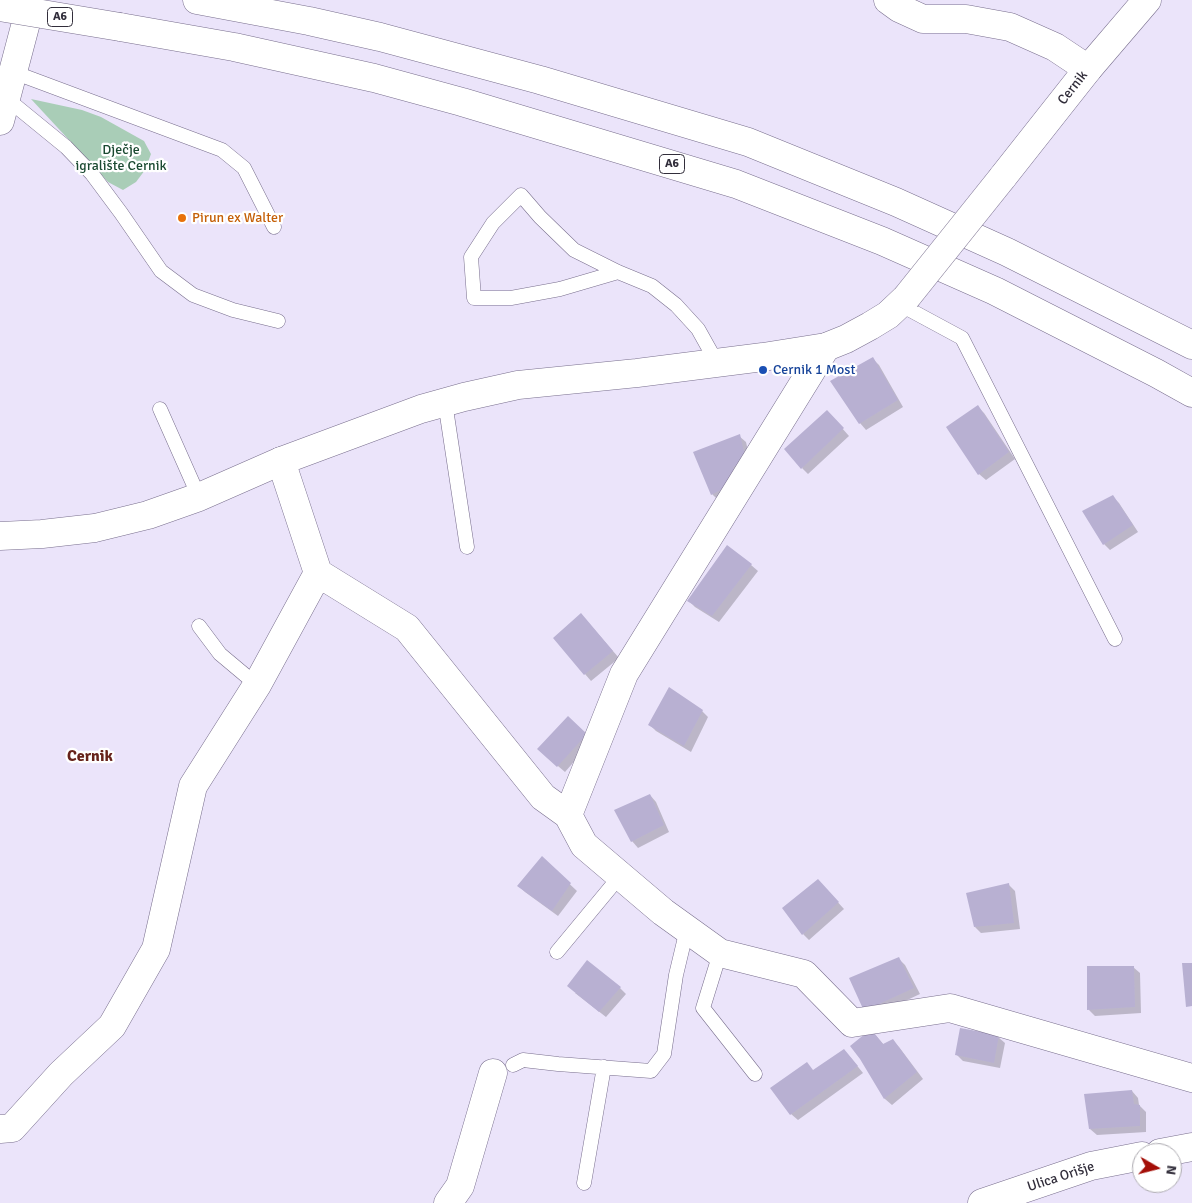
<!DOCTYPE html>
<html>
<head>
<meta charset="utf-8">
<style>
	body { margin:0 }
	#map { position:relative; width:1192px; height:1203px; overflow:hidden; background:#ebe4fa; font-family:Signika,sans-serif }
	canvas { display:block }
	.north { position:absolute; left:1132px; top:1143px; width:50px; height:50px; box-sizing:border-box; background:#fff; border:1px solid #adabb1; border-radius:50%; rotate:98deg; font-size:14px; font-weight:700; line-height:20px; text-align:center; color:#322e3b }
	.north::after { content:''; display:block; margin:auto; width:18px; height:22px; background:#a40f08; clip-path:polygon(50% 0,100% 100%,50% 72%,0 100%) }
</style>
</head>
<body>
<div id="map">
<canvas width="1192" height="1203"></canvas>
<div class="north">N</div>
</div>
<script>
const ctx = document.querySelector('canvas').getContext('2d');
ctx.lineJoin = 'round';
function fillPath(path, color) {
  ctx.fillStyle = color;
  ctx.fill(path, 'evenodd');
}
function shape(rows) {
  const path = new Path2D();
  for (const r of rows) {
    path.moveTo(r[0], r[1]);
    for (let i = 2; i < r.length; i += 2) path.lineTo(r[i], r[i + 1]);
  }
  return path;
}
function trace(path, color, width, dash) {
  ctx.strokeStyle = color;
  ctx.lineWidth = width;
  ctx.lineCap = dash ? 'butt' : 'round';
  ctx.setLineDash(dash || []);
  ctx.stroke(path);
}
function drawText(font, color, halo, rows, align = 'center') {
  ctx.font = font + ' Signika,sans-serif';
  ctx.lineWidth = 4.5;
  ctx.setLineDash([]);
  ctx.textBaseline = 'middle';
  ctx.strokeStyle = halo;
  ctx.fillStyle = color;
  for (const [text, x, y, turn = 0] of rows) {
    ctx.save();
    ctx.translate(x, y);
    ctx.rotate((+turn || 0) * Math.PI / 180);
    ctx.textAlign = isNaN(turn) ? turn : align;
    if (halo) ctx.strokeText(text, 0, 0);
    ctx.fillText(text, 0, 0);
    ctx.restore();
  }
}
const green = shape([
	[31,99,82,110,101,117,144,141,151,154,145,170,136,182,123,190,108,182]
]);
const shadow = shape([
	[873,359,879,365,903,407,866,430,860,423],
	[978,407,984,413,1015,459,986,480,979,474],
	[834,419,849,436,808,474,802,468],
	[739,436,746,442,752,468,718,500,712,494],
	[1112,496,1119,503,1138,532,1110,550,1104,544],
	[727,546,751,565,758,571,719,622,695,607,689,601],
	[587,621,619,658,591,681,585,674],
	[702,711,708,717,691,752,656,731,650,725],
	[568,718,592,741,565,772,545,755],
	[650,795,656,802,669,832,638,848,632,841],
	[542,858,577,891,558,916,525,892,519,886],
	[1008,884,1015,891,1020,929,981,933,975,927],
	[824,887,844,909,809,940,803,934],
	[898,958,905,965,920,994,871,1017,865,1010],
	[1088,967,1133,967,1140,973,1141,1013,1095,1016,1089,1010],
	[620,988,626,994,606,1017,575,993],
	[871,1030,884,1045,893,1041,899,1047,923,1079,892,1105,885,1099,861,1059],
	[998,1037,1005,1043,1000,1068,963,1061,956,1054],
	[850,1057,863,1073,798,1120,791,1114,772,1088],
	[1132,1091,1138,1098,1139,1105,1146,1112,1146,1132,1097,1135,1090,1129]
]);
const building = shape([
	[873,357,898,400,859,424,830,381],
	[978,405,1009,452,978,475,946,427],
	[827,410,844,428,801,469,784,449],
	[740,434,746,461,733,467,738,481,711,495,693,452],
	[1113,495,1133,525,1103,545,1082,511],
	[727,545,752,564,712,616,687,601],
	[581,613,613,651,584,675,553,638],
	[669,687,703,710,684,746,648,725],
	[568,716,587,734,557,767,537,749],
	[650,794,664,825,631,842,614,810],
	[542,856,571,883,552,911,517,886],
	[818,879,839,902,802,935,782,908],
	[1009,883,1014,923,974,927,966,893],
	[899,957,914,988,864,1011,849,978],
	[587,960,621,987,599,1012,567,986],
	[1182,963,1192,963,1192,1006,1186,1007],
	[1087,966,1134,966,1135,1007,1087,1010],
	[960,1028,999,1035,994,1063,955,1055],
	[871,1029,883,1044,893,1039,917,1072,884,1099,860,1059,850,1046],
	[844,1049,858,1066,790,1115,770,1088,807,1062,813,1070],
	[1132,1090,1134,1104,1140,1105,1140,1126,1089,1129,1084,1094]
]);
const service = shape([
	[13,72,222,150,244,168,274,227],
	[6,98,66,147,92,174,121,213,161,271,193,295,233,310,278,321],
	[618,272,560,289,511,298,474,298,471,257,493,223,521,195,540,217,574,250,618,272,652,286,676,305,698,329,717,363],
	[899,304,962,338,1115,639],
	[445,402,467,547],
	[160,409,199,497],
	[199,626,220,654,257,685],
	[557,952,620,876],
	[720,953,703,1008,755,1074],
	[513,1065,523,1060,558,1064,651,1071,664,1054,676,975,687,929],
	[584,1183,604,1067]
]);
const minor = shape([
	[888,0,899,8,923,19,966,19,1010,27,1055,47,1088,69],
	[0,121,32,0],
	[826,347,624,674,568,815,584,845,663,912,720,953,804,974,852,1023,950,1008,1192,1078],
	[281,461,318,573,407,628,543,797,568,815],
	[0,1129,12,1128,61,1074,112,1026,156,949,193,786,257,685,318,573],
	[1160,1153,1192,1147],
	[448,1203,460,1186,493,1073],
	[982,1203,1091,1166,1142,1156]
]);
const tertiary = shape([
	[1002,178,1088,69,1147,0],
	[0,536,42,534,95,528,148,515,199,497,281,461,421,409,464,397,518,385,637,373,763,357,826,347,846,339,870,326,888,315,906,298]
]);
const motorway = shape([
	[197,0,309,21,380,37,540,80,748,142,896,202,1007,252,1192,345],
	[120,27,234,47,374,78,462,102,736,184,882,241,995,291,1156,373,1192,393]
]);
const tertiaryBridge = shape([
	[906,298,1002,178]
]);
const motorwayBridge = shape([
	[0,7,120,27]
]);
const markers = [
	[182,218,5,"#e8710a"],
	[763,370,5,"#1a4fb4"]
];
const shields = [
	[60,17,25],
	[672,164,25]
];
const shieldNames = [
	["A6",60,17],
	["A6",672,164]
];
const streetNames = [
	["Cernik",1073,88,-52],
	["Ulica Orišje",1061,1177,-18]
];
const parkNames = [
	["Dječje",121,150],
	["igralište Cernik",121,166]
];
const foodNames = [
	["Pirun ex Walter",192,218]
];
const transitNames = [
	["Cernik 1 Most",773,370]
];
const quarterNames = [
	["Cernik",90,757]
];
fillPath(green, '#a9cdb7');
fillPath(shadow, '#0003');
fillPath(building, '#b8b0d2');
trace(service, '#786e8d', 15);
trace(minor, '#786e8d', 29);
trace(tertiary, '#786e8d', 29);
trace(motorway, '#786e8d', 29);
trace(service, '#fff', 14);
trace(minor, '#fff', 28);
trace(tertiary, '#fff', 28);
trace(motorway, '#fff', 28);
trace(tertiaryBridge, '#786e8d', 29, []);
trace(motorwayBridge, '#786e8d', 29, []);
trace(tertiaryBridge, '#fff', 28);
trace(motorwayBridge, '#fff', 28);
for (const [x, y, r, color] of markers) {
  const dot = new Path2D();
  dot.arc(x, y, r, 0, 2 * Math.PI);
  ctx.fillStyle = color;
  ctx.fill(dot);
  trace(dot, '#fff', 2);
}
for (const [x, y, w] of shields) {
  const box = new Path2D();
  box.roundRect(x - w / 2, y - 9.5, w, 19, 4);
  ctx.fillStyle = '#fff';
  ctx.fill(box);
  trace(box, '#322e3b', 1);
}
drawText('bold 12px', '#322e3b', null, shieldNames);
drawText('14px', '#322e3b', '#fff', streetNames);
drawText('14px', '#1b4a32', '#fff', parkNames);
drawText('14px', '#c56008', '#fff', foodNames, 'left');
drawText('14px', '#164399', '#fff', transitNames, 'left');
drawText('bold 16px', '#66221a', '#fff', quarterNames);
</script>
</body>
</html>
